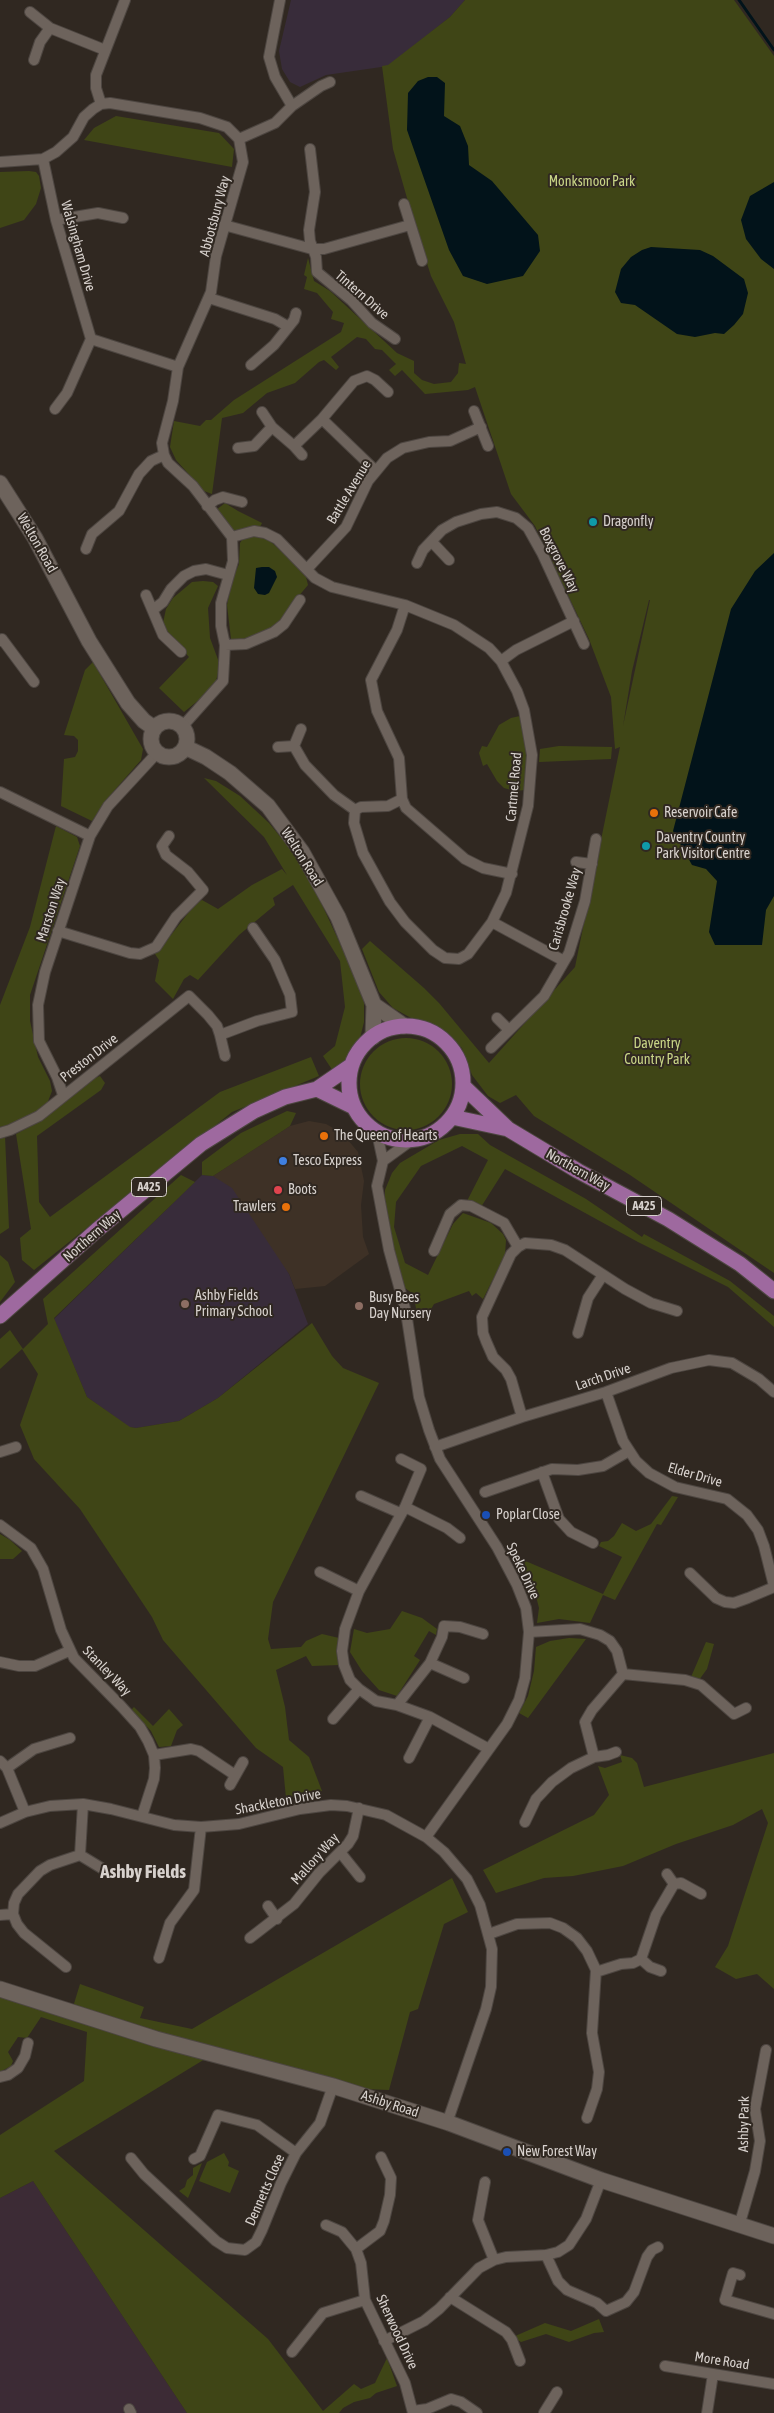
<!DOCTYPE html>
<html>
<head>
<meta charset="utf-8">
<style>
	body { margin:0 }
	canvas { display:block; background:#302821 }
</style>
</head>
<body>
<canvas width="774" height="2413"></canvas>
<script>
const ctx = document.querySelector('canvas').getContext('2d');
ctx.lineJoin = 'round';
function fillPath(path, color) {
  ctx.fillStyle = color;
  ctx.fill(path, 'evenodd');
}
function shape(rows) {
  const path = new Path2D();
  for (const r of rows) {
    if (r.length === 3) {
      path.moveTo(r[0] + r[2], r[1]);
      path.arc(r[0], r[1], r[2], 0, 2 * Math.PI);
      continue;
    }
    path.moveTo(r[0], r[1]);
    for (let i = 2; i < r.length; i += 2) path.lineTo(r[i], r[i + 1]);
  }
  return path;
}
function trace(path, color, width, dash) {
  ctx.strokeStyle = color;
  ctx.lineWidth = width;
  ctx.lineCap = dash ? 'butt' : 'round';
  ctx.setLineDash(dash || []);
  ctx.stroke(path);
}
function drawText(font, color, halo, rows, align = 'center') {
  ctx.font = font + ' "Asap Condensed",sans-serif';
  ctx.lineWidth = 4;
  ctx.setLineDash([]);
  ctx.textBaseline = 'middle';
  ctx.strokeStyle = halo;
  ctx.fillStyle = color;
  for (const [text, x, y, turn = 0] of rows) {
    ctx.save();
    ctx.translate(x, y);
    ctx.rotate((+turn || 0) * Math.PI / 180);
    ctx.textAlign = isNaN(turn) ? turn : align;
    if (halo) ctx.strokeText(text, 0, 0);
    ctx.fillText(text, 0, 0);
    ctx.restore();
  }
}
const built = shape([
	[309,1121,326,1124,342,1133,358,1152,364,1181,361,1205,363,1237,369,1254,325,1286,295,1289,289,1274,213,1176,290,1126]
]);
const industrial = shape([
	[33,2181,187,2413,0,2413,0,2198]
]);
const education = shape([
	[291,0,465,0,450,17,388,66,326,75,300,87,290,82,282,69,279,51],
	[202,1175,213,1176,232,1188,289,1274,308,1324,218,1398,179,1421,136,1428,129,1427,87,1397,54,1319]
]);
const green = shape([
	[465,0,734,0,774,56,774,1273,630,1175,534,1116,516,1095,500,1103,488,1096,472,1075,462,1048,449,1035,430,1023,413,1019,393,1008,379,992,362,949,370,941,424,988,439,1003,489,1063,575,967,620,747,615,749,611,697,589,639,535,526,511,494,475,387,468,390,425,394,402,370,395,376,389,370,396,364,382,350,375,349,366,339,357,337,331,357,339,367,336,370,324,360,319,362,295,383,267,393,243,413,222,418,212,494,204,491,176,460,170,447,174,421,200,426,206,420,211,420,234,400,341,332,344,323,331,319,333,312,317,293,304,289,307,277,304,275,308,258,314,281,330,291,397,353,414,361,414,373,422,380,434,384,451,382,458,373,459,363,466,364,454,322,431,276,413,219,393,149,382,66,388,65,450,17],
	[649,600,650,600,623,726,632,671],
	[116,116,219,133,234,149,232,167,84,140,94,128],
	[29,171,36,172,39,176,41,188,36,204,24,220,0,228,0,172],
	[225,503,238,511,262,523,260,527,235,532,230,529,216,510],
	[256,536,270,541,283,553,306,577,308,585,292,604,283,620,271,631,250,639,231,639,227,605,233,578,239,564,240,543,244,537],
	[203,581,213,582,218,586,208,608,210,638,220,665,216,681,210,691,184,712,159,688,189,657,168,634,163,623,166,609,173,598,192,582],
	[93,662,143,749,141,760,106,800,92,821,61,806,64,759,75,757,78,751,78,740,74,736,64,735,85,670],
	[520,716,527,751,527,771,525,790,515,791,504,788,497,781,487,764,483,766,479,753,482,746,487,747,499,725,511,718],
	[559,746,612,747,611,759,539,762,540,749],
	[204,778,216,781,240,796,269,823,292,851,318,896,361,989,364,1003,364,1022,358,1046,347,1065,333,1071,323,1056,335,1046,345,1007,340,961,293,885,273,898,275,905,239,935,198,980,190,975,184,979,173,999,155,981,159,960,153,951,164,944,196,903,202,900,218,909,252,885,282,869,287,875,264,837],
	[56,826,77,837,80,846,30,995,30,1021,38,1057,50,1081,52,1091,47,1104,24,1122,0,1127,0,1005,30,927],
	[406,1084,46],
	[311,1057,319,1076,232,1112,34,1270,22,1260,20,1238,31,1229,16,1134,41,1121,93,1079,100,1076,105,1083,101,1090,37,1136,39,1202,50,1217,220,1092],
	[287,1111,296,1113,290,1126,213,1176,202,1175,202,1162,241,1133],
	[460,1134,478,1134,490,1145,586,1199,642,1237,644,1234,730,1281,774,1316,774,1327,728,1287,638,1242,505,1169,481,1207,466,1203,488,1160,462,1146,421,1166,396,1202,394,1227,405,1263,428,1275,453,1224,463,1213,491,1223,503,1234,506,1240,505,1255,483,1299,476,1293,472,1296,469,1291,434,1304,426,1318,418,1317,414,1299,416,1296,405,1288,390,1246,385,1214,385,1190,392,1173,400,1163,439,1140],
	[5,1136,9,1228,0,1234,0,1137],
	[181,1175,195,1182,54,1318,87,1397,130,1427,136,1428,179,1421,218,1398,312,1323,332,1356,343,1368,379,1383,273,1602,268,1639,271,1649,301,1647,306,1641,322,1634,339,1638,339,1665,312,1666,306,1656,276,1670,285,1707,289,1740,309,1757,322,1791,286,1798,283,1767,256,1748,163,1640,152,1617,80,1509,34,1459,20,1425,38,1374,22,1349,0,1369,0,1339,10,1330,23,1349,48,1324,43,1299],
	[0,1255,8,1262,15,1282,0,1302],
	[672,1496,678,1497,661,1525,657,1524,615,1600,603,1595,590,1623,559,1619,537,1623,539,1608,535,1592,516,1557,603,1594,622,1557,599,1546,601,1542,608,1541,614,1536,622,1523,636,1531,651,1524],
	[0,1534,10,1540,22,1551,13,1559,0,1559],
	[402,1611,422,1618,437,1629,436,1635,429,1631,414,1656,420,1660,397,1696,379,1690,362,1671,350,1652,354,1629,367,1633,390,1629],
	[569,1638,586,1639,528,1718,519,1713,528,1696,534,1671,536,1647,550,1641],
	[706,1642,714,1644,707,1669,699,1680,691,1677],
	[134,1707,153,1726,169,1709,183,1725,177,1730,171,1746,159,1747,151,1731,131,1710],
	[774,1753,774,1989,757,1974,736,1979,715,1967,728,1946,768,1823,762,1809,733,1825,676,1844,623,1866,573,1876,544,1878,496,1893,483,1870,594,1815,609,1795,598,1766,605,1768,622,1762,620,1755,632,1758,637,1763,644,1787],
	[452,1878,468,1912,444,1924,418,2009,410,2012,389,2090,364,2089,175,2038,73,2007,80,1984,144,2007,140,2018,192,2029],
	[0,1996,205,2059,54,2151,268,2339,323,2411,354,2384,361,2389,375,2383,387,2358,397,2386,376,2393,370,2398,354,2402,343,2408,339,2413,187,2413,33,2181,0,2198,0,2135,84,2081,87,2032,41,2017,27,2038,18,2037,8,2052,13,2061,11,2066,0,2072],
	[224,2153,229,2162,228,2166,239,2171,230,2193,199,2181,207,2162],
	[202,2163,196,2179,188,2198,179,2191,185,2187,187,2180,193,2175,193,2168],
	[599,2319,604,2332,594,2333,569,2342,546,2334,521,2342,513,2337,545,2323,571,2331]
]);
const water = shape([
	[428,77,437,77,445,83,444,116,460,126,468,146,469,165,492,181,538,235,540,251,523,276,487,284,463,276,449,250,407,130,408,93,418,81],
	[774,182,774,269,761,259,746,239,741,220,750,196],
	[651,247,700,250,713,256,744,279,748,293,743,314,734,325,724,334,715,333,695,337,677,334,635,305,621,303,615,292,621,269,631,257,642,250],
	[774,553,774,896,766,910,762,945,715,945,709,932,717,881,706,869,692,865,673,831,731,609,755,571],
	[262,567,269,567,275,571,277,577,269,593,265,595,258,594,254,588,256,568]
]);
const stream = shape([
	[739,0,774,50]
]);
const street = shape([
	[30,12,50,28,105,50],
	[34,60,40,42,50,28],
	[101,104,96,88,96,75,125,0],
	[292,106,321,86,330,82],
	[239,139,275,123,292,106,275,77,269,57,280,0],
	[310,149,315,192,309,230,310,241,316,257,317,272,351,300,372,323,395,339],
	[43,159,56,220,91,339,67,393,55,409],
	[0,162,43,159,56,152,73,137,84,117,93,109,101,104,110,103,200,118,227,127,239,139,243,162,216,256,211,292,178,367,173,401,162,443,164,455,168,463,193,486,232,537],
	[404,204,422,261],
	[56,220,98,213,123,218],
	[224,225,312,249,324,249,410,225],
	[209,298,275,319,287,326],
	[91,339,178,367],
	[251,365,274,345,294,320,296,313],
	[474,411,488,446],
	[322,419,375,470],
	[272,427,294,446,322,419,354,381,367,376,375,380,388,392],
	[294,446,302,455],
	[238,448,254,446,272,427,262,412],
	[207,506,215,500,223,497,242,502],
	[232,537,254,531,265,533,277,539,315,578,332,587,405,605,454,625,489,648,501,661,517,691,524,710,532,755,528,806,506,893,492,922,468,954,459,959,445,958,433,950,405,922,390,902,363,853,354,823,355,810],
	[432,542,449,560],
	[86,549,92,534,119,511,139,474,151,461,164,455],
	[417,563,423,550,442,530,456,522,481,514,497,512,516,518,528,528,542,553,584,644],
	[307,569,346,527,368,481,387,458,403,448,429,442,450,441,481,427],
	[146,595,163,635,181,652],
	[405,605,397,630,371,680,377,711,399,758,402,799,406,808,465,859,483,868,512,874],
	[154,609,163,602,171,589,184,576,194,571,206,569,228,575],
	[0,641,2,639,34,682],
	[225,645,246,644,274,632,284,624,300,600],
	[501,661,516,650,574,621],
	[182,727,223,681,225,645,221,626,221,603,233,561,232,537],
	[294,746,301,729],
	[278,747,294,746,305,765,334,795,355,810,361,807,388,806,402,799],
	[0,792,90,836],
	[576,862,592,864],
	[492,922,564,961],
	[58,931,130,953,140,954,156,947,176,917,203,890,188,872,166,855,162,846,169,836],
	[497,1018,509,1030],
	[220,1035,225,1056],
	[491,1048,544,996,569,953,585,901,596,839],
	[63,1095,57,1077,39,1041,38,1005,45,972,90,836,108,806,157,753],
	[0,1133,10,1130,39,1116,189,996,208,1015,217,1026,220,1035,257,1021,292,1012,290,995,275,960,253,928],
	[377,1133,383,1161,377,1186,389,1250,406,1312,419,1397,429,1430,440,1459,497,1547,517,1585,526,1608,529,1632,525,1678,519,1700,507,1724,426,1837],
	[383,1161,412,1140],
	[434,1251,450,1214,461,1205,471,1206,504,1223,518,1247],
	[578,1333,588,1298,603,1275],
	[606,1392,623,1441,636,1461,649,1473,675,1487,727,1499,747,1515,758,1530,764,1546,774,1586],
	[522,1417,511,1379,506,1370,493,1357,486,1341,483,1333,482,1317,511,1254,518,1247,525,1243,551,1245,565,1250,625,1289,651,1303,677,1311],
	[435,1447,522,1417,606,1392,671,1368,709,1360,732,1363,759,1379,774,1392],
	[0,1452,16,1447],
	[401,1459,421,1469,405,1507,359,1591,345,1629,342,1651,344,1665,350,1680,359,1689,376,1701,397,1705,430,1717,489,1749],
	[542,1472,559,1519,571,1532,593,1543],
	[485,1492,552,1469,578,1470,603,1466,629,1451],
	[361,1496,400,1513],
	[405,1507,447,1528,460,1538],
	[0,1525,31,1548,43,1569,61,1630,74,1658,121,1706,140,1727,148,1741,154,1755,155,1768,154,1779,142,1816],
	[320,1572,359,1591],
	[690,1573,716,1598,725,1602,734,1603,748,1598,774,1587],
	[529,1632,580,1629,600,1635,610,1641,617,1651,623,1674,592,1710,585,1722,594,1757],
	[0,1662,19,1666,35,1666,69,1651],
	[430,1663,464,1678],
	[623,1674,685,1680,701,1685,734,1714,746,1708],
	[397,1705,430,1663,442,1637,444,1626,460,1627,483,1634],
	[333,1719,359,1689],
	[154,1755,191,1749,199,1751,235,1775],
	[409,1758,430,1717],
	[0,1761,7,1768,25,1812],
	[7,1768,34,1749,70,1738],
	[230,1785,243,1762],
	[525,1822,536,1799,552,1782,571,1768,594,1757,608,1755,616,1752],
	[0,1823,25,1812,50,1806,83,1804,111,1809,174,1825,201,1827,239,1824,300,1809,331,1805,347,1806,386,1815,426,1837,444,1852,467,1879,480,1905,492,1949,491,1987,486,2009,447,2123],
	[340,1852,360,1877],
	[80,1855,103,1869],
	[667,1874,674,1884],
	[268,1906,277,1919],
	[0,1915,13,1914],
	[489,1934,517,1924,550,1923,563,1928,577,1938,587,1951,596,1970,592,2033,599,2072,597,2089,587,2118],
	[250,1938,294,1904,319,1873,348,1844,353,1836,359,1808],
	[159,1958,170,1923,194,1890,201,1827],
	[641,1959,650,1967,661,1971],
	[66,1967,24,1933,17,1924,13,1914,14,1903,18,1894,40,1871,50,1865,80,1855,83,1804],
	[596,1972,621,1964,633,1963,641,1959,656,1915,674,1884,681,1883,701,1894],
	[0,2077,8,2075,18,2068,25,2056,28,2043],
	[381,2157,391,2178,390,2195,384,2221,380,2231,356,2249,361,2263,365,2300,405,2383,413,2413],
	[131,2158,144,2174,216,2241,227,2248,245,2250,256,2242,262,2230,281,2183,296,2153,320,2123,333,2086],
	[194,2159,200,2156,218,2115,257,2125,296,2153],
	[485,2182,478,2220,494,2260],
	[326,2225,342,2232,356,2249],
	[739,2226,755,2171,760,2141,755,2109,766,2050],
	[546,2255,558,2281,567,2290,597,2303,606,2311,626,2302,634,2292,647,2257,652,2250,658,2247],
	[740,2275,733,2273,725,2300,774,2314],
	[450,2297,506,2332,512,2340,520,2361],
	[384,2341,424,2321,439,2309,479,2268,494,2260,506,2257,546,2255,558,2252,569,2245,586,2219,601,2180],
	[292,2352,323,2313,365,2300],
	[665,2366,774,2384],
	[129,2409,131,2413],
	[413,2411,427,2409,451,2399,461,2402,477,2413],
	[544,2413,557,2392],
	[707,2413,713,2374]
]);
const secondary = shape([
	[0,483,35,538,89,641,128,703,144,721,154,728],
	[169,739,18],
	[185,747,206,757,230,773,268,806,302,852,338,917,374,1005,373,1037],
	[374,1005,404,1026],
	[0,1989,156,2039,333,2086,449,2123,601,2180,774,2236]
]);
const primary = shape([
	[406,1083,57],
	[463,1086,508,1129,578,1171,668,1219,740,1264,774,1291],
	[317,1089,354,1107],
	[452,1117,508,1129],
	[0,1316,97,1230,201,1144,254,1111,285,1097,317,1089,352,1065]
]);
const markers = [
	[593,522,5,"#0f9aa8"],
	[654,813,5,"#e8710a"],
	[646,846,5,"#0f9aa8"],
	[324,1136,5,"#e8710a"],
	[283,1161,5,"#3f7fe0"],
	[278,1190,5,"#e0444e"],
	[286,1207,5,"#e8710a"],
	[185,1304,5,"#8d6e63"],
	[359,1306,5,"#8d6e63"],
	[486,1515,5,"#1a4fb4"],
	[507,2152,5,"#1a4fb4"]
];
const shields = [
	[149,1187,35],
	[644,1206,35]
];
const shieldNames = [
	["A425",149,1187],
	["A425",644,1206]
];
const parkNames = [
	["Monksmoor Park",592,182],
	["Daventry",657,1044],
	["Country Park",657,1060]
];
const streetNames = [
	["Abbotsbury Way",215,216,-75],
	["Walsingham Drive",78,246,74],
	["Tintern Drive",362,295,41],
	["Battle Avenue",349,492,-59],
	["Welton Road",37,543,60],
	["Boxgrove Way",559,560,63],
	["Cartmel Road",514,787,-85],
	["Welton Road",302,857,58],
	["Carisbrooke Way",565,909,-74],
	["Marston Way",51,910,-72],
	["Preston Drive",89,1058,-38],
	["Northern Way",578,1170,29],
	["Northern Way",92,1236,-41],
	["Larch Drive",603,1377,-19],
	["Elder Drive",695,1475,16],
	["Speke Drive",523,1571,65],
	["Stanley Way",107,1671,46],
	["Shackleton Drive",278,1802,-11],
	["Mallory Way",315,1859,-48],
	["Ashby Road",390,2104,18],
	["Ashby Park",744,2124,-89],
	["Dennetts Close",265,2190,-66],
	["Sherwood Drive",397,2332,65],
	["More Road",722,2361,9]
];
const poiNames = [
	["Dragonfly",603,522],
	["Reservoir Cafe",664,813],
	["Daventry Country",656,838],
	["Park Visitor Centre",656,854],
	["The Queen of Hearts",334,1136],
	["Tesco Express",293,1161],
	["Boots",288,1190],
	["Trawlers",276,1207,"right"],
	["Ashby Fields",195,1296],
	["Primary School",195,1312],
	["Busy Bees",369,1298],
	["Day Nursery",369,1314],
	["Poplar Close",496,1515],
	["New Forest Way",517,2152]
];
const districtNames = [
	["Ashby Fields",143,1872]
];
fillPath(built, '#3e3126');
fillPath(industrial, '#3c2b35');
fillPath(education, '#382c3a');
fillPath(green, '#3f4516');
fillPath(water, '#02131a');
trace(stream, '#02131a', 3);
trace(street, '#4d4641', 12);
trace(secondary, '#4d4641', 17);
trace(primary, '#4d4641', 17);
trace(street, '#6d635c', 10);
trace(secondary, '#6d635c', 15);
trace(primary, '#9e699f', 15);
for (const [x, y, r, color] of markers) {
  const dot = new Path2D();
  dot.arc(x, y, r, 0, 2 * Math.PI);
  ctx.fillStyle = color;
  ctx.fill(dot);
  trace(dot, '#302821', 2);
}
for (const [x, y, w] of shields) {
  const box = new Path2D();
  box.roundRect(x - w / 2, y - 9.5, w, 19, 4);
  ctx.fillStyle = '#302821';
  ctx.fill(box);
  trace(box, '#d7d1cd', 1);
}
drawText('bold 12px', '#d7d1cd', null, shieldNames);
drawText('14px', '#c8d486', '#302821', parkNames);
drawText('14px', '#d7d1cd', '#302821', streetNames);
drawText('14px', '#d7d1cd', '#302821', poiNames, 'left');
drawText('bold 19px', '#d7d1cd', '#302821', districtNames);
</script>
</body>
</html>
